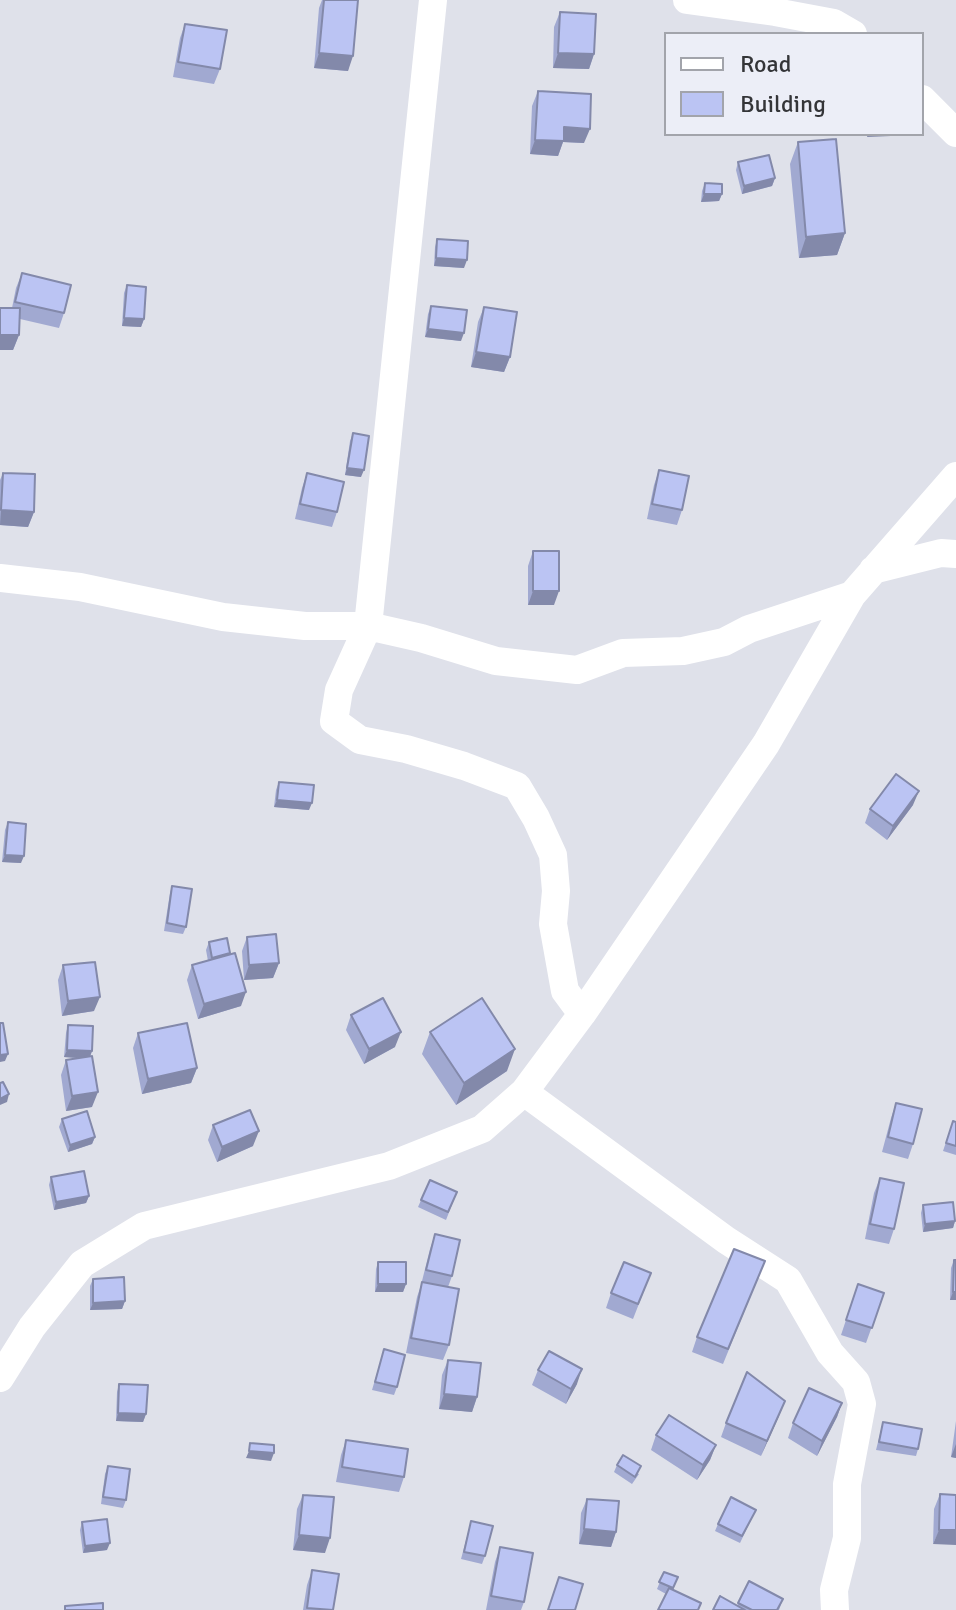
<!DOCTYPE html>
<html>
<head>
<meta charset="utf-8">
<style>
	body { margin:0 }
	#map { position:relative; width:956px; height:1610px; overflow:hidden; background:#dfe1ea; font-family:Signika,sans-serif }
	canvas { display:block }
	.legend { position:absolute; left:664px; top:32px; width:260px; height:104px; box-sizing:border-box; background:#eceef7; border:2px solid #a2a4ab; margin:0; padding:10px 14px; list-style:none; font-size:24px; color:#343538 }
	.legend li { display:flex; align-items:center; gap:16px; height:40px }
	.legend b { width:40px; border:2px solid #a2a4ab }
</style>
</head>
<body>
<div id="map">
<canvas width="956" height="1610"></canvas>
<ul class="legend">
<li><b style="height:10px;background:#fff"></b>Road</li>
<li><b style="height:22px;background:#bbc4f3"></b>Building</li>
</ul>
</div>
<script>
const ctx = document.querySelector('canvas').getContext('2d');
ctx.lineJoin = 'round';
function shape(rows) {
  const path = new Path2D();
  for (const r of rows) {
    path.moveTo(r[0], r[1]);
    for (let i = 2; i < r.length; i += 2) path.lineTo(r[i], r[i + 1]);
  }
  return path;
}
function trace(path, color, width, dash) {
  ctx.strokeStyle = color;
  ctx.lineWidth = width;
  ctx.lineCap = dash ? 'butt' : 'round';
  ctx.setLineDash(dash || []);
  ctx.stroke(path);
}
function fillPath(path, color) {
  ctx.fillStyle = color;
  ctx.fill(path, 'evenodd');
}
const minor = shape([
	[433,0,368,626,339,690,334,721,360,740,406,749,464,766,517,786,536,818,553,855,556,891,553,924,565,991,582,1014],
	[687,0,775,12,834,23,853,34],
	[922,99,956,133],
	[873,570,941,553,956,554],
	[0,578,80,587,223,617,305,626,368,626,421,638,496,661,577,670,623,653,683,651,724,642,749,629,852,595],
	[524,1092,726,1240,788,1280,830,1353,856,1382,862,1404,847,1484,847,1538,834,1590,835,1610],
	[0,1378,32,1327,82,1264,144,1226,389,1166,482,1129,524,1092,582,1014,766,744,852,595,956,476]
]);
const wall = shape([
	[322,0,358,0,348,71,314,68,319,8],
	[560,12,594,54,589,69,553,68,554,27],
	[185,24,220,69,214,84,173,77,180,38],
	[538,91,584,143,563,142,558,156,530,154,532,106],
	[798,142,845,233,837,255,799,258,790,164],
	[738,162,775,178,772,186,742,194,736,170],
	[705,183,722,194,719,201,701,202,702,191],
	[437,239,464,268,434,266,435,247],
	[22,273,64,313,59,328,20,319,19,335,13,350,12,308,16,288],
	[127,285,144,319,141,327,122,326,124,293],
	[431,306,461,341,425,337,428,314],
	[484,307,510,357,504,372,471,367,478,322],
	[353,433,361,477,345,475,350,441],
	[659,470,682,510,677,525,647,519,654,485],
	[3,473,34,512,28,527,0,525,0,480],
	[307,473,337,512,332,527,295,519,302,488],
	[533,551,554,605,528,605,528,566],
	[279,782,309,810,274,807,276,790],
	[913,805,887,840,865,823,870,809],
	[8,822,21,863,2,862,5,830],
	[172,886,186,927,183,934,164,931,170,893],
	[247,937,279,963,273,978,244,980,242,951],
	[209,942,241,1006,198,1019,187,980,192,965,208,961,206,950],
	[63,965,94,1011,62,1016,58,980],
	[351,1015,395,1047,364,1064,346,1030],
	[68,1025,92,1051,90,1057,92,1107,66,1111,61,1075,66,1060,80,1058,64,1057,66,1033],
	[430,1032,507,1071,456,1105,422,1054],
	[138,1033,197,1068,191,1083,142,1094,133,1048],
	[896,1103,913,1144,908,1159,882,1152,891,1118],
	[62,1119,95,1137,92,1144,68,1152,59,1127],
	[953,1121,956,1122,956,1155,943,1151],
	[213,1125,253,1146,217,1162,208,1140],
	[51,1177,89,1196,86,1203,54,1210,49,1185],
	[880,1178,894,1229,889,1244,865,1239,874,1193],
	[430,1180,457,1192,446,1220,418,1207],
	[923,1205,955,1221,953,1228,923,1232,921,1213],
	[435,1234,452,1276,448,1287,449,1345,443,1360,406,1353,417,1297,421,1285,430,1249],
	[954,1260,956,1300,950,1300,951,1268],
	[378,1262,406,1284,403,1292,375,1292,376,1269],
	[651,1273,633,1319,606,1308,611,1293],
	[759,1276,723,1364,692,1352,697,1337],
	[93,1279,125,1301,122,1309,90,1310,90,1286],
	[858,1284,884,1293,866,1343,841,1335],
	[384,1349,397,1387,394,1395,372,1390],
	[448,1360,477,1397,472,1412,439,1409,442,1375],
	[538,1370,577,1384,566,1404,532,1385],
	[119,1384,146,1414,143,1422,116,1421,117,1392],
	[842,1403,837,1417,817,1456,788,1438,793,1423],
	[779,1416,761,1456,721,1437,726,1423],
	[956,1421,956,1458,951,1457],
	[883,1422,918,1449,916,1456,876,1450],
	[656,1435,716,1445,710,1460,697,1480,651,1450],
	[346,1440,404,1477,399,1492,336,1482,341,1455],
	[617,1465,639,1474,632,1484,614,1472],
	[108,1466,126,1500,123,1508,101,1504,105,1474],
	[940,1494,956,1495,933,1544,934,1509],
	[303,1495,325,1553,293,1550,297,1509],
	[587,1499,616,1532,611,1547,579,1544,581,1513],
	[756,1510,740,1543,715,1531,718,1524],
	[471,1521,485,1556,482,1564,461,1559],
	[82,1522,107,1550,83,1553,80,1530],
	[500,1547,524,1602,521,1610,486,1610,495,1562],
	[312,1570,333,1610,303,1610,307,1585],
	[664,1572,678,1577,673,1590,666,1594,657,1589],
	[749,1581,783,1599,779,1610,713,1610,737,1606]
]);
const shadedWall = shape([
	[319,53,353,56,348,71,314,68],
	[558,53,594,54,589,69,553,68],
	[564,127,590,129,584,143,563,142,558,156,530,154,535,140],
	[868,134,892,134,891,136,867,137],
	[775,178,772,186,742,194,744,186],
	[704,194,722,194,719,201,701,202],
	[845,233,837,255,799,258,806,237],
	[436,258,467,260,464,268,434,266],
	[124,318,144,319,141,327,122,326],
	[428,329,464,333,461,341,425,337],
	[0,335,19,335,13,350,0,350],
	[476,352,510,357,504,372,471,367],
	[347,468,364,470,361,477,345,475],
	[1,510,34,512,28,527,0,525],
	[533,591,559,591,554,605,528,605],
	[919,791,913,805,887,840,893,826],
	[277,800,312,803,309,810,274,807],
	[5,855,24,856,21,863,2,862],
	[279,963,273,978,244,980,249,965],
	[246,992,241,1006,198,1019,204,1004],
	[100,997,94,1011,62,1016,68,1001],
	[401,1032,395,1047,364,1064,369,1049],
	[515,1049,507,1071,456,1105,464,1083],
	[67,1050,92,1051,89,1059,64,1057],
	[8,1054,5,1061,0,1062,0,1055],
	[197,1068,191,1083,142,1094,148,1079],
	[98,1092,92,1107,66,1111,72,1096],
	[9,1094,7,1102,0,1105,0,1099],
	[259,1131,253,1146,217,1162,222,1147],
	[95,1137,92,1144,68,1152,70,1145],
	[89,1196,86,1203,54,1210,56,1202],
	[955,1221,953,1228,923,1232,925,1224],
	[378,1284,406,1284,403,1292,375,1292],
	[953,1292,956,1292,956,1300,950,1300],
	[125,1301,122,1309,90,1310,93,1303],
	[582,1369,577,1384,566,1404,571,1389],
	[444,1394,477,1397,472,1412,439,1409],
	[785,1401,779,1416,761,1456,767,1441],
	[842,1403,837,1417,817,1456,822,1441],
	[118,1413,146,1414,143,1422,116,1421],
	[956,1444,956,1458,951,1457],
	[716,1445,710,1460,697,1480,703,1465],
	[249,1451,274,1453,271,1461,246,1458],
	[584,1529,616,1532,611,1547,579,1544],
	[939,1530,956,1530,956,1545,933,1544],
	[299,1535,330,1538,325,1553,293,1550],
	[110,1543,107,1550,83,1553,85,1546]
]);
const building = shape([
	[324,0,358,0,353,56,319,53,324,0],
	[560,12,596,14,594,54,558,53,560,12],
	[185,24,227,30,220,69,178,62,185,24],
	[538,91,591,94,590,129,564,127,564,141,535,140,538,91],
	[836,139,845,233,806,237,798,142,836,139],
	[769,155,775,178,744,186,738,162,769,155],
	[705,183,722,184,722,194,704,194,705,183],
	[437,239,468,241,467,260,436,258,437,239],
	[22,273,71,285,64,313,15,302,22,273],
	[127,285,146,287,144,319,124,318,127,285],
	[431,306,467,310,464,333,428,329,431,306],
	[484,307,517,312,510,357,476,352,484,307],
	[0,308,20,308,19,335,0,335,0,308],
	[353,433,369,436,364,470,347,468,353,433],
	[659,470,689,476,682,510,652,504,659,470],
	[3,473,35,474,34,512,1,510,3,473],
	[307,473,344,482,337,512,300,504,307,473],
	[533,551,559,551,559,591,533,591,533,551],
	[896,774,919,791,893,826,870,809,896,774],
	[279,782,314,785,312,803,277,800,279,782],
	[8,822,26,824,24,856,5,855,8,822],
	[172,886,192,889,186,927,167,923,172,886],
	[276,934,279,963,249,965,247,937,276,934],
	[227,938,230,953,212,958,209,942,227,938],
	[235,953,246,992,204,1004,192,965,235,953],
	[95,962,100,997,68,1001,63,965,95,962],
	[383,998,401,1032,369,1049,351,1015,383,998],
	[482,998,515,1049,464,1083,430,1032,482,998],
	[0,1023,3,1023,8,1054,0,1055,0,1023],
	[187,1023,197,1068,148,1079,138,1033,187,1023],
	[68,1025,93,1026,92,1051,67,1050,68,1025],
	[92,1056,98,1092,72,1096,66,1060,92,1056],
	[3,1082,9,1094,0,1099,0,1083,3,1082],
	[896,1103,922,1109,913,1144,888,1137,896,1103],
	[250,1110,259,1131,222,1147,213,1125,250,1110],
	[87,1111,95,1137,70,1145,62,1119,87,1111],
	[953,1121,956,1122,956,1146,946,1143,953,1121],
	[84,1171,89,1196,56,1202,51,1177,84,1171],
	[880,1178,904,1183,894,1229,870,1224,880,1178],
	[430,1180,457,1192,448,1212,421,1200,430,1180],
	[953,1202,955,1221,925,1224,923,1205,953,1202],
	[435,1234,460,1240,452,1276,426,1270,435,1234],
	[734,1249,765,1261,728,1349,697,1337,734,1249],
	[954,1260,956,1260,956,1292,953,1292,954,1260],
	[378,1262,406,1262,406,1284,378,1284,378,1262],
	[624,1262,651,1273,638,1304,611,1293,624,1262],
	[124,1277,125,1301,93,1303,93,1279,124,1277],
	[422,1282,459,1289,449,1345,411,1338,422,1282],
	[858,1284,884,1293,872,1328,846,1320,858,1284],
	[384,1349,405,1355,397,1387,375,1382,384,1349],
	[549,1351,582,1369,571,1389,538,1370,549,1351],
	[448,1360,481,1363,477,1397,444,1394,448,1360],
	[747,1372,785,1401,767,1441,726,1423,747,1372],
	[119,1384,148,1385,146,1414,118,1413,119,1384],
	[809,1388,842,1403,822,1441,793,1423,809,1388],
	[669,1415,716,1445,703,1465,656,1435,669,1415],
	[883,1422,922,1429,918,1449,879,1442,883,1422],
	[346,1440,408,1449,404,1477,342,1467,346,1440],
	[250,1443,274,1445,274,1453,249,1451,250,1443],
	[623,1455,641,1466,635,1477,617,1465,623,1455],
	[108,1466,130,1469,126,1500,103,1497,108,1466],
	[940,1494,956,1495,956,1530,939,1530,940,1494],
	[303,1495,334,1497,330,1538,299,1535,303,1495],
	[731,1497,756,1510,742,1536,718,1524,731,1497],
	[587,1499,619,1501,616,1532,584,1529,587,1499],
	[107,1519,110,1543,85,1546,82,1522,107,1519],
	[471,1521,493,1526,485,1556,464,1552,471,1521],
	[500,1547,533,1553,524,1602,491,1596,500,1547],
	[312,1570,339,1574,333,1610,307,1608,312,1570],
	[664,1572,678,1577,673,1588,659,1582,664,1572],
	[559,1577,583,1584,575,1610,548,1610,559,1577],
	[749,1581,783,1599,777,1610,752,1610,738,1603,749,1581],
	[669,1588,701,1603,698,1610,658,1610,669,1588],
	[720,1596,745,1610,713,1610,720,1596],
	[103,1603,103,1610,65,1610,65,1606,103,1603]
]);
trace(minor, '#fff', 28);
fillPath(wall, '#a1a9d1');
fillPath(shadedWall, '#8389aa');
fillPath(building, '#bbc4f3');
trace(building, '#8389aa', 2);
</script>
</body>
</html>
